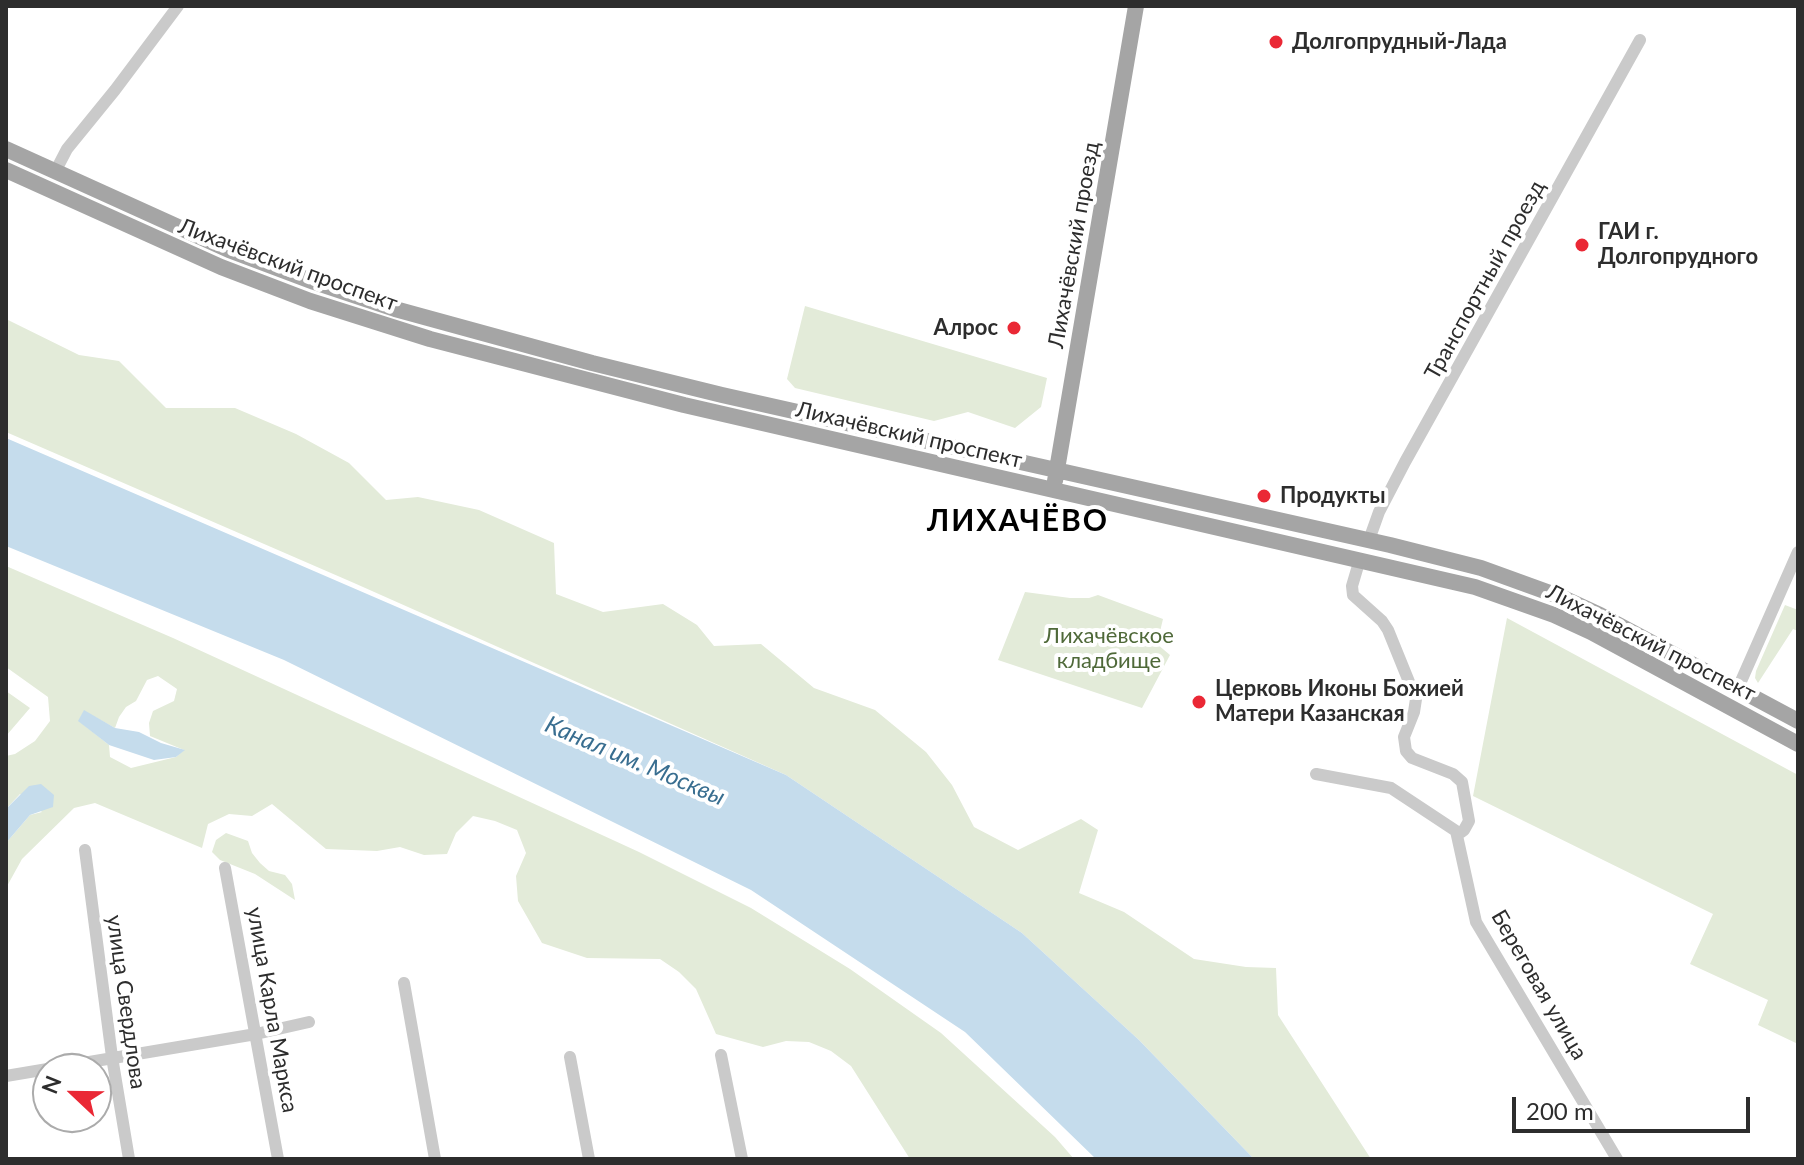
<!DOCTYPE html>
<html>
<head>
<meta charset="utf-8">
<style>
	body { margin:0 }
	#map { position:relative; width:1804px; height:1165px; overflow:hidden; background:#fff; font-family:Lato,sans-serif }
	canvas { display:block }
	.frame { position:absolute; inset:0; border:8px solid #2d2d2d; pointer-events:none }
	.north { position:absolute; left:32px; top:1053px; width:80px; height:80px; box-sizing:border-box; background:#fff; border:2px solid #ababab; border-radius:50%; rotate:292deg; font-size:22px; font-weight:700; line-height:32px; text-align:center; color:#2d2d2d }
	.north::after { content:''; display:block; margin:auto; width:28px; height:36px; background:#ea2835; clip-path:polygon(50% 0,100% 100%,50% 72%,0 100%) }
	.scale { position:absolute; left:1512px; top:1097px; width:238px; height:36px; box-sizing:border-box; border:4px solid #2d2d2d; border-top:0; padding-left:10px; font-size:24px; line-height:28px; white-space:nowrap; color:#2d2d2d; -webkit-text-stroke:6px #fff; paint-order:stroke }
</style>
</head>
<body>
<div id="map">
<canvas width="1804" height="1165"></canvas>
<div class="frame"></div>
<div class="north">N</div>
<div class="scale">200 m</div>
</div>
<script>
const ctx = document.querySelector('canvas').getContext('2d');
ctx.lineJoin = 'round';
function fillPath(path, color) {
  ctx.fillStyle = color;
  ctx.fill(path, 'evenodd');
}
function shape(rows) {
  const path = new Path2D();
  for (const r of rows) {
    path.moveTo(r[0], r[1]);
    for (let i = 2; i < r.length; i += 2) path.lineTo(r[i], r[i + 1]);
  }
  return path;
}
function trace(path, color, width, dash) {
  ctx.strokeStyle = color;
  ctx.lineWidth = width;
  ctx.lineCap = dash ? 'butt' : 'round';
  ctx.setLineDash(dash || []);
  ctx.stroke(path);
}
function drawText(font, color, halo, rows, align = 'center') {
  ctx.font = font + ' Lato,sans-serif';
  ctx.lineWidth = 8;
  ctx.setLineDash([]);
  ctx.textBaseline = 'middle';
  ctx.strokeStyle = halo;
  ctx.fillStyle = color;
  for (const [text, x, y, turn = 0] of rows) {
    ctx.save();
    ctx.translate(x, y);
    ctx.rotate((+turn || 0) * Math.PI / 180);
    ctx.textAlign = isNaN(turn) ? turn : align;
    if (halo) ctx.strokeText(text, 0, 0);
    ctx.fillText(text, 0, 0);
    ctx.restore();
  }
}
const green = shape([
	[805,306,1047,378,1041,407,1015,428,968,412,934,421,795,388,787,379],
	[6,319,79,355,119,361,166,408,235,408,296,434,349,463,386,500,418,497,479,510,554,543,556,594,603,612,663,604,697,625,714,646,761,644,814,688,875,710,926,752,952,785,974,827,1018,850,1081,819,1098,830,1079,893,1124,912,1194,959,1246,967,1276,968,1278,1015,1371,1159,1254,1159,1139,1040,1022,933,786,775,354,583,6,432],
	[6,566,173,638,639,852,751,908,850,969,941,1033,1055,1137,1074,1159,910,1159,851,1066,831,1051,809,1042,786,1041,763,1047,716,1034,696,989,679,972,660,959,587,958,542,943,518,901,516,876,526,853,517,830,495,821,473,816,456,833,447,854,424,855,400,847,377,851,326,849,272,804,252,816,229,814,208,824,202,848,95,803,74,808,22,859,6,888,6,843,30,815,42,812,20,794,6,809,6,756,15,754,35,741,50,721,48,697,6,667],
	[158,676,177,689,174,701,153,711,149,723,150,736,184,750,176,757,131,768,110,757,109,745,79,721,84,711,115,728,119,717,126,707,136,701,147,680],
	[1025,592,1070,598,1089,598,1098,595,1163,619,1157,644,1170,655,1142,708,998,660],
	[1785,605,1798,610,1798,631,1793,629,1758,683,1755,678,1756,671],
	[1507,618,1798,775,1798,1044,1758,1025,1768,1000,1690,964,1713,914,1473,796],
	[6,691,30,708,6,736],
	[226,833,248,841,252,853,260,863,269,871,285,875,292,884,295,900,255,874,220,860,212,852,216,840]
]);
const water = shape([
	[6,438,786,775,1022,933,1139,1040,1254,1159,1096,1159,965,1032,751,890,284,660,6,546],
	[84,710,115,728,139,732,161,743,185,750,176,757,154,760,109,745,78,721],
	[41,784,54,795,53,807,30,815,6,843,6,809,29,786]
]);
const minor = shape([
	[55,172,67,149,115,90,178,6],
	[1369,540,1379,512,1405,462,1640,40],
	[1360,559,1352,586,1353,595,1382,621,1388,630,1416,699,1414,712,1404,737,1406,751,1412,758,1453,774,1462,782,1469,821,1464,830,1457,835],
	[1738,688,1798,552],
	[1316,774,1391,788,1456,831,1476,922,1617,1159],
	[85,850,112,1057,129,1159],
	[225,868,278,1159],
	[404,983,435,1159],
	[721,1055,742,1159],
	[570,1057,589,1159],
	[6,1076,256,1034,309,1022]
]);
const major = shape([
	[6,149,229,250,314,282,395,309,592,363,722,395,1390,545,1481,568,1561,597,1600,615,1798,721],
	[6,170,221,267,310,301,430,339,684,405,1475,587,1554,615,1591,632,1798,744],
	[1055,481,1136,6]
]);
const markers = [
	[1276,42,8,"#ea2835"],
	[1582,245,8,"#ea2835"],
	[1014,328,8,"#ea2835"],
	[1264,496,8,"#ea2835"],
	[1199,702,8,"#ea2835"]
];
const poiNames = [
	["Долгопрудный-Лада",1292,42],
	["ГАИ г.",1598,232],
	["Долгопрудного",1598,257],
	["Алрос",998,328,"right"],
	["Продукты",1280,496],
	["Церковь Иконы Божией",1215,689],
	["Матери Казанская",1215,714]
];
const streetNames = [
	["Лихачёвский проезд",1074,245,-80],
	["Лихачёвский проспект",288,265,20],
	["Транспортный проезд",1485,280,-61],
	["Лихачёвский проспект",909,435,13],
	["Лихачёвский проспект",1651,643,27],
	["Береговая улица",1539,985,60],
	["улица Свердлова",126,1002,82],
	["улица Карла Маркса",272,1010,80]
];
const parkNames = [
	["Лихачёвское",1109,636],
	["кладбище",1109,661]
];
const waterNames = [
	["Канал им. Москвы",635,761,23]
];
const districtNames = [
	["ЛИХАЧЁВО",1018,521]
];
fillPath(green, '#e3ebd9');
fillPath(water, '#c5dcec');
trace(minor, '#cacaca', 12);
trace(major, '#a5a5a5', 16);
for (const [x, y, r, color] of markers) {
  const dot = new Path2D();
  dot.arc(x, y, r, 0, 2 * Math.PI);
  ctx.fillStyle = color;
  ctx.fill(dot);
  trace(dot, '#fff', 3);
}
drawText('bold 22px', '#2d2d2d', '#fff', poiNames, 'left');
drawText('22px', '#2d2d2d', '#fff', streetNames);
drawText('22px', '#4f6939', '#fff', parkNames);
drawText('italic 24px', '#396e90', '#fff', waterNames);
ctx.letterSpacing = '2px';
drawText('bold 30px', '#000', '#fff', districtNames);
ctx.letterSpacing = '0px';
</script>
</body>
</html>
